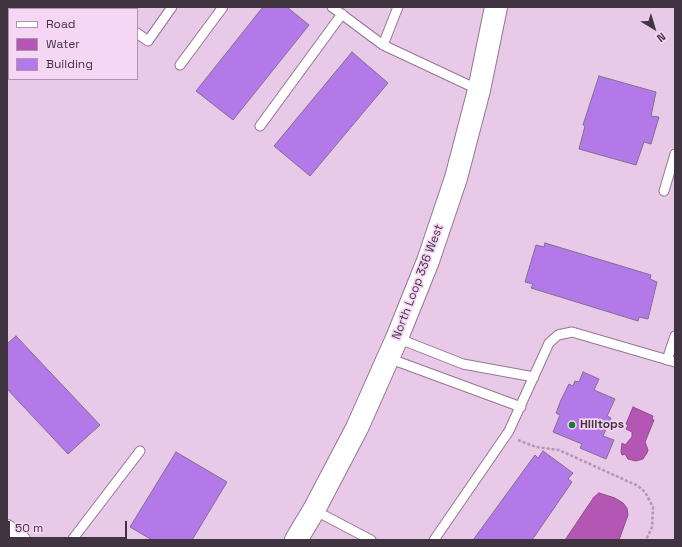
<!DOCTYPE html>
<html>
<head>
<meta charset="utf-8">
<style>
	body { margin:0 }
	#map { position:relative; width:682px; height:547px; overflow:hidden; background:#e8c9e7; font-family:"Space Grotesk",sans-serif }
	canvas { display:block }
	.frame { position:absolute; inset:0; border:8px solid #403440; pointer-events:none }
	.legend { position:absolute; left:8px; top:8px; width:130px; height:72px; box-sizing:border-box; background:#f5d6f4; border:1px solid #ad95ac; margin:0; padding:5px 7px; list-style:none; font-size:12px; color:#403440 }
	.legend li { display:flex; align-items:center; gap:8px; height:20px }
	.legend b { width:20px; border:1px solid #ad95ac }
	.north { position:absolute; left:634px; top:8px; width:40px; height:40px; -webkit-text-stroke:3px #f5d6f4; paint-order:stroke; rotate:142deg; font-size:11px; font-weight:700; line-height:16px; text-align:center; color:#403440 }
	.north::after { content:''; display:block; margin:auto; width:14px; height:18px; background:#403440; clip-path:polygon(50% 0,100% 100%,50% 72%,0 100%) }
	.scale { position:absolute; left:8px; top:521px; width:119px; height:18px; box-sizing:border-box; border:2px solid #403440; border-top:0; padding-left:5px; font-size:12px; line-height:14px; white-space:nowrap; color:#403440; -webkit-text-stroke:3px #f5d6f4; paint-order:stroke }
</style>
</head>
<body>
<div id="map">
<canvas width="682" height="547"></canvas>
<div class="frame"></div>
<ul class="legend">
<li><b style="height:5px;background:#fff"></b>Road</li>
<li><b style="height:11px;background:#b356b4"></b>Water</li>
<li><b style="height:11px;background:#b479e8"></b>Building</li>
</ul>
<div class="north">N</div>
<div class="scale">50 m</div>
</div>
<script>
const ctx = document.querySelector('canvas').getContext('2d');
ctx.lineJoin = 'round';
function fillPath(path, color) {
  ctx.fillStyle = color;
  ctx.fill(path, 'evenodd');
}
function shape(rows) {
  const path = new Path2D();
  for (const r of rows) {
    path.moveTo(r[0], r[1]);
    for (let i = 2; i < r.length; i += 2) path.lineTo(r[i], r[i + 1]);
  }
  return path;
}
function trace(path, color, width, dash) {
  ctx.strokeStyle = color;
  ctx.lineWidth = width;
  ctx.lineCap = dash ? 'butt' : 'round';
  ctx.setLineDash(dash || []);
  ctx.stroke(path);
}
function drawText(font, color, halo, rows, align = 'center') {
  ctx.font = font + ' "Space Grotesk",sans-serif';
  ctx.lineWidth = 3.5;
  ctx.setLineDash([]);
  ctx.textBaseline = 'middle';
  ctx.strokeStyle = halo;
  ctx.fillStyle = color;
  for (const [text, x, y, turn = 0] of rows) {
    ctx.save();
    ctx.translate(x, y);
    ctx.rotate((+turn || 0) * Math.PI / 180);
    ctx.textAlign = isNaN(turn) ? turn : align;
    if (halo) ctx.strokeText(text, 0, 0);
    ctx.fillText(text, 0, 0);
    ctx.restore();
  }
}
const water = shape([
	[633,407,653,416,652,419,654,420,645,442,648,450,647,453,643,459,636,461,628,459,625,454,622,455,621,452,622,443,625,445,632,437,632,432,626,429,628,425,626,424,633,407],
	[599,493,615,498,623,503,627,508,628,515,619,540,565,540,594,497,599,493]
]);
const building = shape([
	[263,7,287,7,309,25,233,120,196,91,263,7],
	[352,52,388,83,310,176,274,146,352,52],
	[599,76,656,92,651,116,659,117,651,144,644,142,636,165,579,149,585,126,583,125,599,76],
	[545,243,651,275,650,279,657,282,648,319,639,317,638,321,531,288,533,284,525,282,536,245,544,247,545,243],
	[16,336,100,425,68,454,7,389,7,344,16,336],
	[583,372,599,379,594,390,615,399,607,416,611,418,603,436,614,440,606,459,580,448,582,444,553,432,560,415,556,413,561,400,569,384,573,386,575,381,579,382,583,372],
	[543,451,573,473,568,479,572,482,532,540,473,540,535,455,538,458,543,451],
	[176,452,227,482,192,540,152,540,130,527,176,452]
]);
const path = shape([
	[518,440,536,447,559,450,638,486,645,492,653,507,652,527,646,540]
]);
const service = shape([
	[103,7,105,9],
	[332,7,383,45,479,90],
	[112,9,114,7],
	[137,33,148,41,172,7],
	[383,45,398,7],
	[180,65,223,7],
	[260,126,342,14],
	[664,191,675,154],
	[397,338,463,364,534,377],
	[388,358,521,407],
	[667,360,675,336],
	[314,510,371,540],
	[72,540,140,451],
	[434,540,509,431,549,343,558,335,572,332,675,362]
]);
const minor = shape([
	[7,529,21,540]
]);
const primary = shape([
	[296,540,314,510,357,428,397,338,428,261,456,178,479,90,496,7]
]);
const markers = [
	[572,425,4,"#147d31"]
];
const streetNames = [
	["North Loop 336 West",418,282,-69]
];
const poiNames = [
	["Hilltops",580,425]
];
fillPath(water, '#b356b4');
trace(water, '#904c91', 1);
fillPath(building, '#b479e8');
trace(building, '#807090', 1);
trace(service, '#937792', 11);
trace(minor, '#937792', 20);
trace(primary, '#937792', 24);
trace(path, '#b198b0', 2.5, [3, 2]);
trace(service, '#fff', 9);
trace(minor, '#fff', 18);
trace(primary, '#fff', 22);
for (const [x, y, r, color] of markers) {
  const dot = new Path2D();
  dot.arc(x, y, r, 0, 2 * Math.PI);
  ctx.fillStyle = color;
  ctx.fill(dot);
  trace(dot, '#f5d6f4', 1.5);
}
drawText('12px', '#403440', '#f5d6f4', streetNames);
drawText('bold 12px', '#403440', '#f5d6f4', poiNames, 'left');
</script>
</body>
</html>
